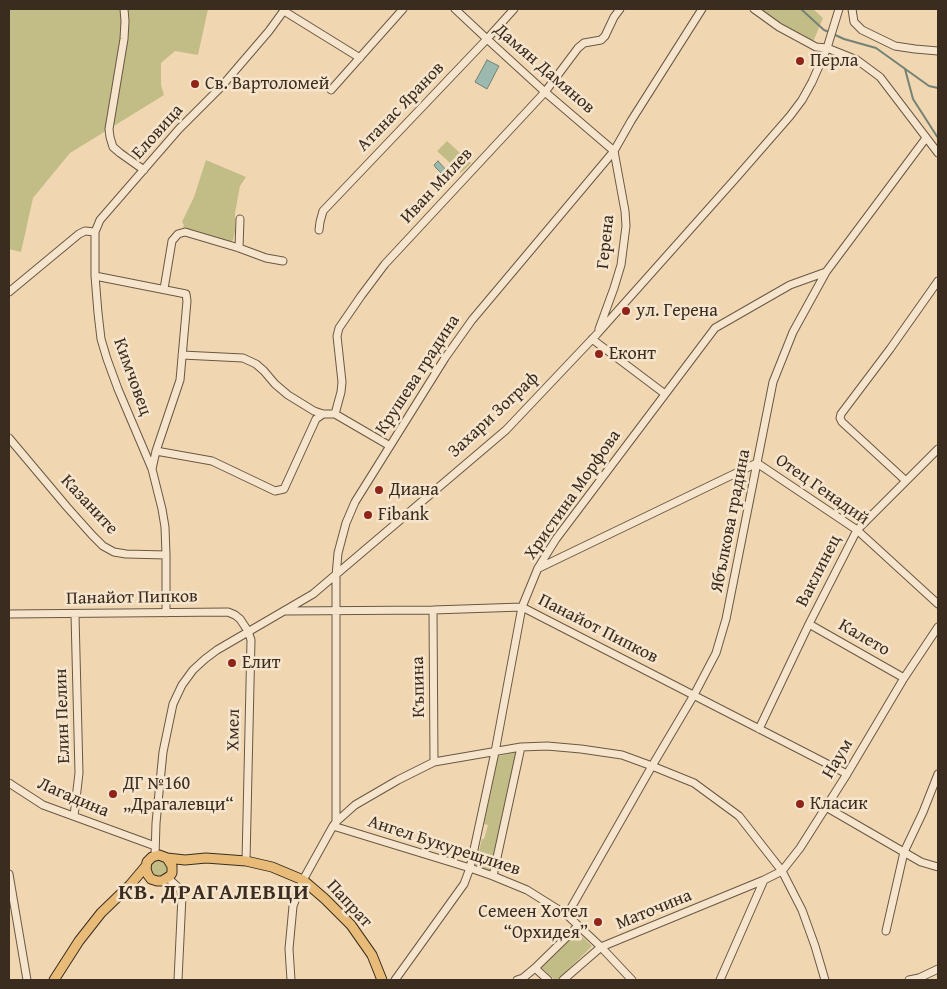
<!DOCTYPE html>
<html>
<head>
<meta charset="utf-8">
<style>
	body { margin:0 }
	#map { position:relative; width:947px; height:989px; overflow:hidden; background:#f1d7b1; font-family:"Gentium Book Plus",serif }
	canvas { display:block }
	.frame { position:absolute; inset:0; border:10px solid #3a2d20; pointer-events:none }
</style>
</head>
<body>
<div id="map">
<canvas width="947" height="989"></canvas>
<div class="frame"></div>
</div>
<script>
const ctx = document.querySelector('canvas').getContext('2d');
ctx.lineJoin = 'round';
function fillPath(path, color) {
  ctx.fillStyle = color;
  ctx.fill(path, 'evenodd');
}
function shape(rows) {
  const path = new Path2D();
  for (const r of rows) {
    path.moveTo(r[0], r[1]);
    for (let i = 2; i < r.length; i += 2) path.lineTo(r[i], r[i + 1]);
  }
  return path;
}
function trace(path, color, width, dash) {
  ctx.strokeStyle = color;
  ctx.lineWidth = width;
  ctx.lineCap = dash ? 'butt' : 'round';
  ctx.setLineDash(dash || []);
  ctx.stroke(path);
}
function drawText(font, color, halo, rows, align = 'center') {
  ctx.font = font + ' "Gentium Book Plus",serif';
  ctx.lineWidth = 5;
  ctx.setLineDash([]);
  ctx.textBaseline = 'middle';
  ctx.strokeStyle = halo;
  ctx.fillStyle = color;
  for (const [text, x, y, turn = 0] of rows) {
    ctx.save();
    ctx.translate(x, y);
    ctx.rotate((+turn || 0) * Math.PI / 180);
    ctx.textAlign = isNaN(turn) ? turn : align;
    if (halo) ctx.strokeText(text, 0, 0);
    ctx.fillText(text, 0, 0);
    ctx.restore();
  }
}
const green = shape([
	[9,9,208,9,198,55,175,51,161,63,161,85,164,95,70,153,33,198,21,252,9,249],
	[760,9,813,9,823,18,813,42,781,25],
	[447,141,471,163,461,173,437,151],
	[206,160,246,177,240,186,235,213,235,231,233,240,229,243,187,230,187,228,183,227,184,225,182,222,194,197],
	[518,752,491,873,475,867,482,839,484,839,488,825,484,824,498,757,499,756],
	[161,858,168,864,167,874,159,878,150,874,150,864,151,861],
	[575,930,592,946,558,980,555,980,540,966]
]);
const water = shape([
	[487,60,499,66,487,89,475,82,487,60],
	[438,161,448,172,444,176,436,168,434,165,438,161]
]);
const stream = shape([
	[801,9,824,30,829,32],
	[833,34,844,39,876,48,929,86,938,88],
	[905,69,913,99,938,138]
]);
const minor = shape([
	[124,9,125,21,124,39,109,129,110,137,113,147,120,153,144,170],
	[455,9,487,39,545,92,614,151,625,211,626,226,621,265,614,288,599,329],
	[754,9,779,27,816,47,827,48,857,60,880,77,938,153],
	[852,9,854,22,862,30,895,46,915,49,938,51],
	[284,11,360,58],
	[331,90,403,9],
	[319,230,320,222,323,211,487,39,514,9],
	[239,248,240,219],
	[95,276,186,294,187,301,180,380,156,451,152,469],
	[164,289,172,241,178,234,185,232,239,248,266,258,283,261],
	[9,292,79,234,85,231,95,232],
	[592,339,665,394],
	[182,355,243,358,256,364,264,371,275,384,288,395,314,411,323,414,335,414,390,446],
	[335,414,341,392,342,382,337,336,339,328,361,296,385,264,545,92,578,48,584,43,601,40,605,36,614,17,620,9],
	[9,438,67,507,92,535,103,546,114,552,126,554,166,555],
	[156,451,212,461,275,491,284,489,316,419,323,414],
	[906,481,842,422,840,418,841,414,890,349,938,281],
	[539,568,757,463,857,530,938,604],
	[433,610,434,762],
	[285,611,433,610,522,607,847,774],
	[166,613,166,555,165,527,162,509,152,469,118,389,107,359,101,339,98,313,95,276,95,232,100,220,179,129,221,87,269,31,285,9],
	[9,614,228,612,235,615,240,619,248,631,251,640,246,861],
	[809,624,904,678],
	[759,729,809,624,857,530,938,449],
	[9,783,43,805,155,846],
	[826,807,921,862,938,867],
	[74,816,79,773,75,615],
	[336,822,336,576,338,553,346,523,355,502,445,358,472,320,614,151,631,121,702,9],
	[333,826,470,868,493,876,527,890,567,915,601,947,632,980],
	[155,856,156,823,163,752,173,704,182,685,193,670,205,659,217,650,313,594,506,430,597,334,736,178,790,116,802,100,812,82,827,48,839,9],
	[9,874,27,980],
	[493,876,521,747],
	[168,878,180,889,182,896,178,980],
	[567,915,652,766,694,695,716,653,726,619,773,382,793,332,826,272,926,138],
	[886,931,904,852,923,812,938,774],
	[535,968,548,980],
	[291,980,289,949,293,906,303,880,333,826,336,822,355,805,398,780,434,762,521,747,547,746,581,749,622,755,652,766,694,783,739,816,782,871,802,910,815,946,825,980],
	[395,980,464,884,470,868,495,752,522,607,538,568,556,539,715,328,790,285,826,272],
	[517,980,523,978,535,968,578,926],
	[563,980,601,947,764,880],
	[720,980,764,880,782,871,800,848,847,774,904,678,938,627],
	[909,980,919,978,938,969]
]);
const major = shape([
	[167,858,172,866,172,873,170,876,162,881,157,881,151,879,148,875,146,869,147,862,152,857,159,855,167,858,185,860,206,858,246,861,272,867,303,880,325,899,351,925,372,955,382,980],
	[54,980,79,941,101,913,130,885,146,866]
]);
const markers = [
	[800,61,5,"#8f2418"],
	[195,84,5,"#8f2418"],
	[626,311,5,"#8f2418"],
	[599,354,5,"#8f2418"],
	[379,490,5,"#8f2418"],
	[368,515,5,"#8f2418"],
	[232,663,5,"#8f2418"],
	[113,794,5,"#8f2418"],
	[800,804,5,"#8f2418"],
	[598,922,5,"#8f2418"]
];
const poiNames = [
	["Перла",810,61],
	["Св. Вартоломей",205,84],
	["ул. Герена",636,311],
	["Еконт",609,354],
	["Диана",389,490],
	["Fibank",378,515],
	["Елит",242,663],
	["ДГ №160",123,784],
	["„Драгалевци“",123,805],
	["Класик",810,804],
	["Семеен Хотел",588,912,"right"],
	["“Орхидея”",588,933,"right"]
];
const streetNames = [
	["Дамян Дамянов",544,69,41],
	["Атанас Яранов",401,107,-46],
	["Еловица",158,132,-48],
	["Иван Милев",437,186,-47],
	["Герена",606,242,-84],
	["Крушева градина",418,375,-57],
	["Кимчовец",132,377,70],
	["Захари Зограф",494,415,-43],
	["Отец Генадий",822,490,35],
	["Христина Морфова",573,495,-55],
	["Казаните",89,505,47],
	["Ябълкова градина",731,521,-79],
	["Ваклинец",819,571,-63],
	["Панайот Пипков",132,598,-1],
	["Панайот Пипков",598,629,27],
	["Калето",864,638,30],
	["Къпина",419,687,-91],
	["Елин Пелин",63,716,-92],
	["Хмел",234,730,-89],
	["Наум",838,759,-59],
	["Лагадина",73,798,23],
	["Ангел Букурещлиев",444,846,18],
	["Папрат",349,904,47],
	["Маточина",654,910,-22]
];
const districtNames = [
	["КВ. ДРАГАЛЕВЦИ",214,893]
];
fillPath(green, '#c2bc86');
fillPath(water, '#9bb9ae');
trace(water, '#748175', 1);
trace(stream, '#748175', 2);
trace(minor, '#685844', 9);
trace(major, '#3a2d20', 11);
trace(minor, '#f6e5cc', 7);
trace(major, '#e8bc78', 9);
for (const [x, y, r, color] of markers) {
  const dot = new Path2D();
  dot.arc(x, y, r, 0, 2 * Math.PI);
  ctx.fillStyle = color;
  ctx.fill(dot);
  trace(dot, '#f6e5cc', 2);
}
drawText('18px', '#3a2d20', '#f6e5cc', poiNames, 'left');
drawText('18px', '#3a2d20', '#f6e5cc', streetNames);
ctx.letterSpacing = '1px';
drawText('bold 22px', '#3a2d20', '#f6e5cc', districtNames);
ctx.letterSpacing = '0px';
</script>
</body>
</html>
